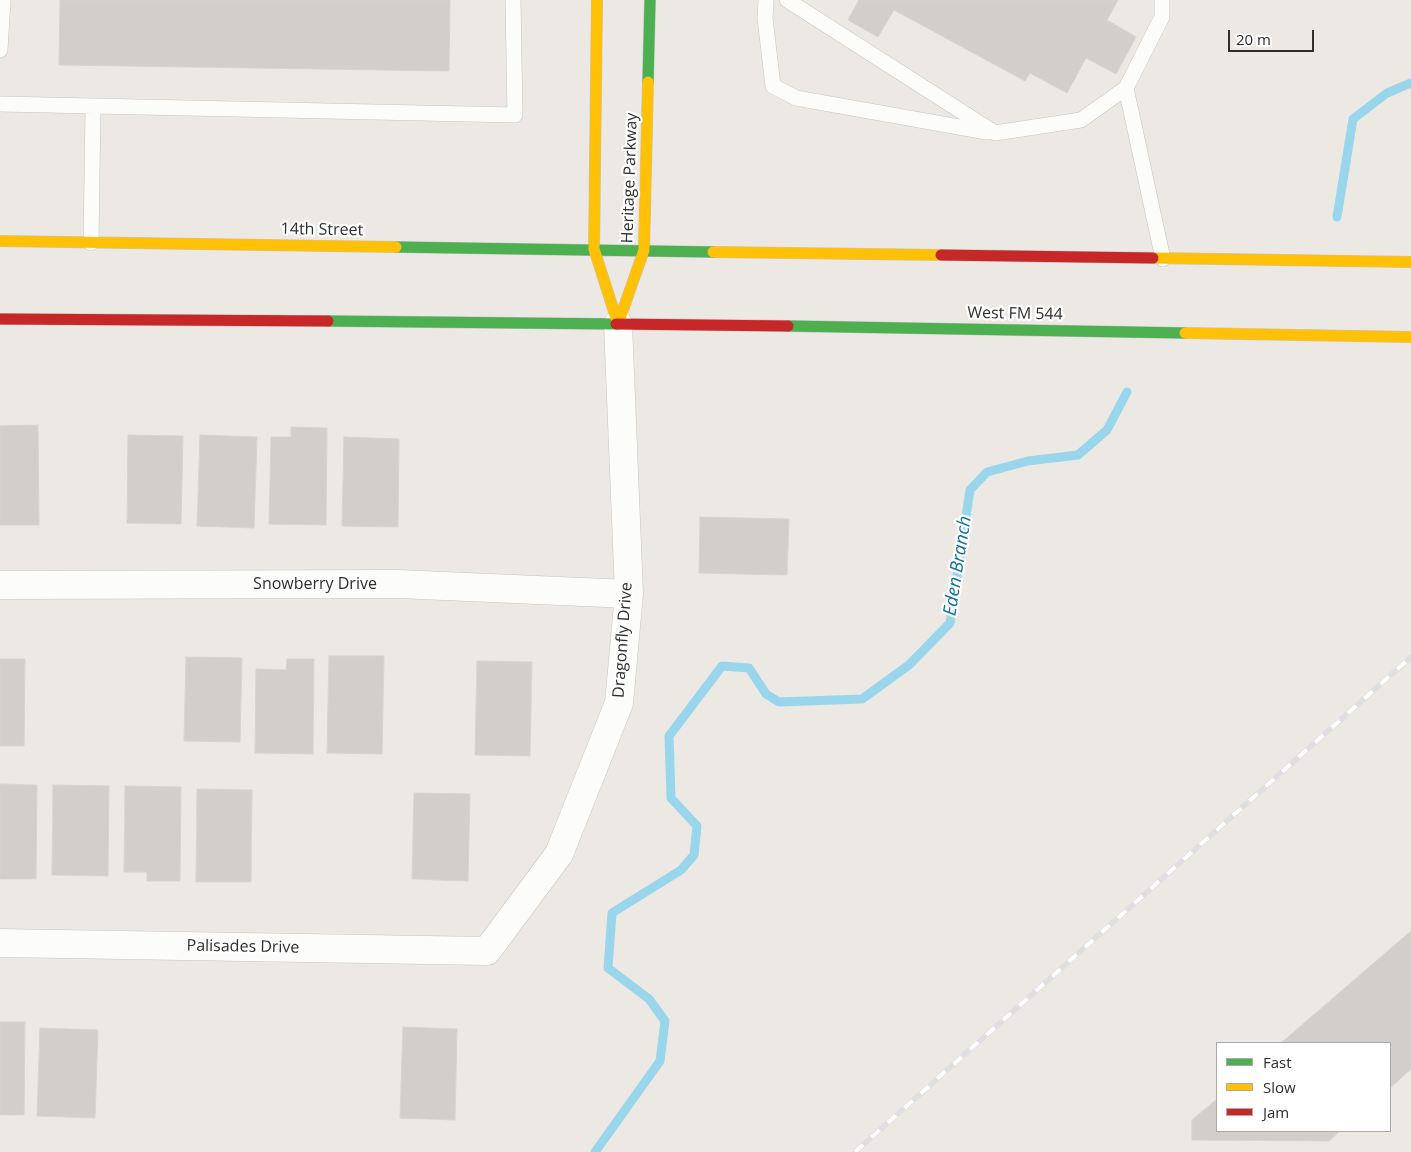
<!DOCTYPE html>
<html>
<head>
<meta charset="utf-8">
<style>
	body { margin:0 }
	#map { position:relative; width:1411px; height:1152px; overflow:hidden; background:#ece8e4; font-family:"Open Sans",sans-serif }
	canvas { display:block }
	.legend { position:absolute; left:1216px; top:1042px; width:175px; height:90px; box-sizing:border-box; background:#fff; border:1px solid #ababab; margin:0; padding:6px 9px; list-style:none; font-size:15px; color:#2e2e2e }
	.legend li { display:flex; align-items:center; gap:10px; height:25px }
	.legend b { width:25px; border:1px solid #ababab }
	.scale { position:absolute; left:1228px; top:30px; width:86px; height:22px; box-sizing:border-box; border:2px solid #2e2e2e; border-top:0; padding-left:6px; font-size:15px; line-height:18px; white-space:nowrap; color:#2e2e2e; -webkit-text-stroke:4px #fff; paint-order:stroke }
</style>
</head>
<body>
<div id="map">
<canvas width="1411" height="1152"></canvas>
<ul class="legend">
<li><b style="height:6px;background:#4caf50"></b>Fast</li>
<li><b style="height:6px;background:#ffc107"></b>Slow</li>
<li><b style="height:6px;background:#c62828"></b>Jam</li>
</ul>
<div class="scale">20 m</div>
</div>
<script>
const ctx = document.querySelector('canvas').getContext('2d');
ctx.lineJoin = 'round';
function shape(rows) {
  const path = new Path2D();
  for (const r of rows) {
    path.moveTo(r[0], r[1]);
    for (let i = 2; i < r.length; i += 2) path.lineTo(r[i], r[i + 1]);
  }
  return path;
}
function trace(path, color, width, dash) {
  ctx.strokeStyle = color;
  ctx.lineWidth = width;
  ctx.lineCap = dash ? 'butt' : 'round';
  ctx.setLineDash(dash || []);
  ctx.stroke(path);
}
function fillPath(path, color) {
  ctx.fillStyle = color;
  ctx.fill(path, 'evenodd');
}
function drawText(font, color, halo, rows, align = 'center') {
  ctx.font = font + ' "Open Sans",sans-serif';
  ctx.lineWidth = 4.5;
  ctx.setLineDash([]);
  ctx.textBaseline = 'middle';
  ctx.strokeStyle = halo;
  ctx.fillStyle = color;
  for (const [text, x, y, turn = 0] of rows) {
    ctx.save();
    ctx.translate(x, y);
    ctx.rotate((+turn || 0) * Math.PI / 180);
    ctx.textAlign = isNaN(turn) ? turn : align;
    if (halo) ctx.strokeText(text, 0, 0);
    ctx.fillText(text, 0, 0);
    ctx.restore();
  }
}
const stream = shape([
	[1337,217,1353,119,1387,93,1411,83],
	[595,1152,660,1061,665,1021,649,999,608,968,612,913,681,870,694,855,697,826,671,798,669,736,722,666,749,668,766,694,779,702,862,699,909,665,950,623,970,490,987,472,1028,461,1078,455,1107,430,1127,392]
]);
const building = shape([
	[60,0,450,0,449,71,59,65,60,0],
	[859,0,1118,0,1107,20,1136,37,1116,74,1086,58,1067,93,1030,73,1025,81,894,10,878,37,848,20,859,0],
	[38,425,39,525,0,525,0,426,38,425],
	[291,427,327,428,326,525,269,524,271,437,291,437,291,427],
	[128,435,183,436,181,524,127,523,128,435],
	[200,435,257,437,254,528,197,526,200,435],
	[344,437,399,439,398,527,342,526,344,437],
	[700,517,789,519,787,575,699,573,700,517],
	[329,656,384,656,382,754,327,753,329,656],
	[186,657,242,658,240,742,184,741,186,657],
	[0,659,25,659,24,746,0,746,0,659],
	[287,659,314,659,313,754,255,753,256,669,286,670,287,659],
	[477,661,532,662,530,756,475,755,477,661],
	[0,784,37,785,36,879,0,879,0,784],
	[53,785,109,786,108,876,52,875,53,785],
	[125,786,181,787,180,881,147,881,147,872,124,872,125,786],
	[197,789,252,790,251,882,196,882,197,789],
	[414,793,470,794,468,881,412,879,414,793],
	[1411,931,1411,1069,1390,1088,1390,1043,1281,1043,1411,931],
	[0,1022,25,1022,24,1115,0,1115,0,1022],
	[403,1027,457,1029,455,1120,400,1118,403,1027],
	[40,1028,98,1030,95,1118,37,1116,40,1028],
	[1217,1099,1217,1131,1340,1131,1329,1141,1192,1140,1192,1120,1217,1099]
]);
const lane = shape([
	[766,0,765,18,773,86,796,98,987,132],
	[787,0,995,133,1081,120,1126,88],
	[1162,0,1162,17,1126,88,1163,259],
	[0,50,3,0],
	[0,104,515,115,513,0],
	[91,243,93,108]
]);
const street = shape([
	[0,585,398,584,629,594],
	[0,943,487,951,559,854,619,703,629,594,618,324]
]);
const fast = shape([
	[648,82,650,0],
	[396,247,713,252],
	[328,321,616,324],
	[788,326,1185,333]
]);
const slow = shape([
	[597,0,594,249,618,324],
	[0,241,396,247],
	[713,252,941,255],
	[1153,258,1411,262],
	[618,324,644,250,648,82],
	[1185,333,1411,337]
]);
const jam = shape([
	[941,255,1153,258],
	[0,319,328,321],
	[616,324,788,326]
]);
const rail = shape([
	[855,1152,1411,657]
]);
const streetNames = [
	["Heritage Parkway",630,178,-88],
	["14th Street",322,230,1],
	["West FM 544",1015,314,1],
	["Snowberry Drive",315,584],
	["Dragonfly Drive",623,640,-86],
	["Palisades Drive",243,947,1]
];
const waterNames = [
	["Eden Branch",958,566,-81]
];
trace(stream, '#99d6ec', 9);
fillPath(building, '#d1cecb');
trace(building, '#d7d4d0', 1);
trace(lane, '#c5c4c5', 16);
trace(street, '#c5c4c5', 29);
trace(fast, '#c5c4c5', 12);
trace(slow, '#c5c4c5', 12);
trace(jam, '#c5c4c5', 12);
trace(lane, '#fcfcfb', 15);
trace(street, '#fcfcfb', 28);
trace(fast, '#4caf50', 11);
trace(slow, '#ffc107', 11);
trace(jam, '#c62828', 11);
trace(rail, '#dfdfe1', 5.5);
trace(rail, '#fff', 4, [11]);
drawText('16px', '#2e2e2e', '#fff', streetNames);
drawText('italic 18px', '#0d6fa3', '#fff', waterNames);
</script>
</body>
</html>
